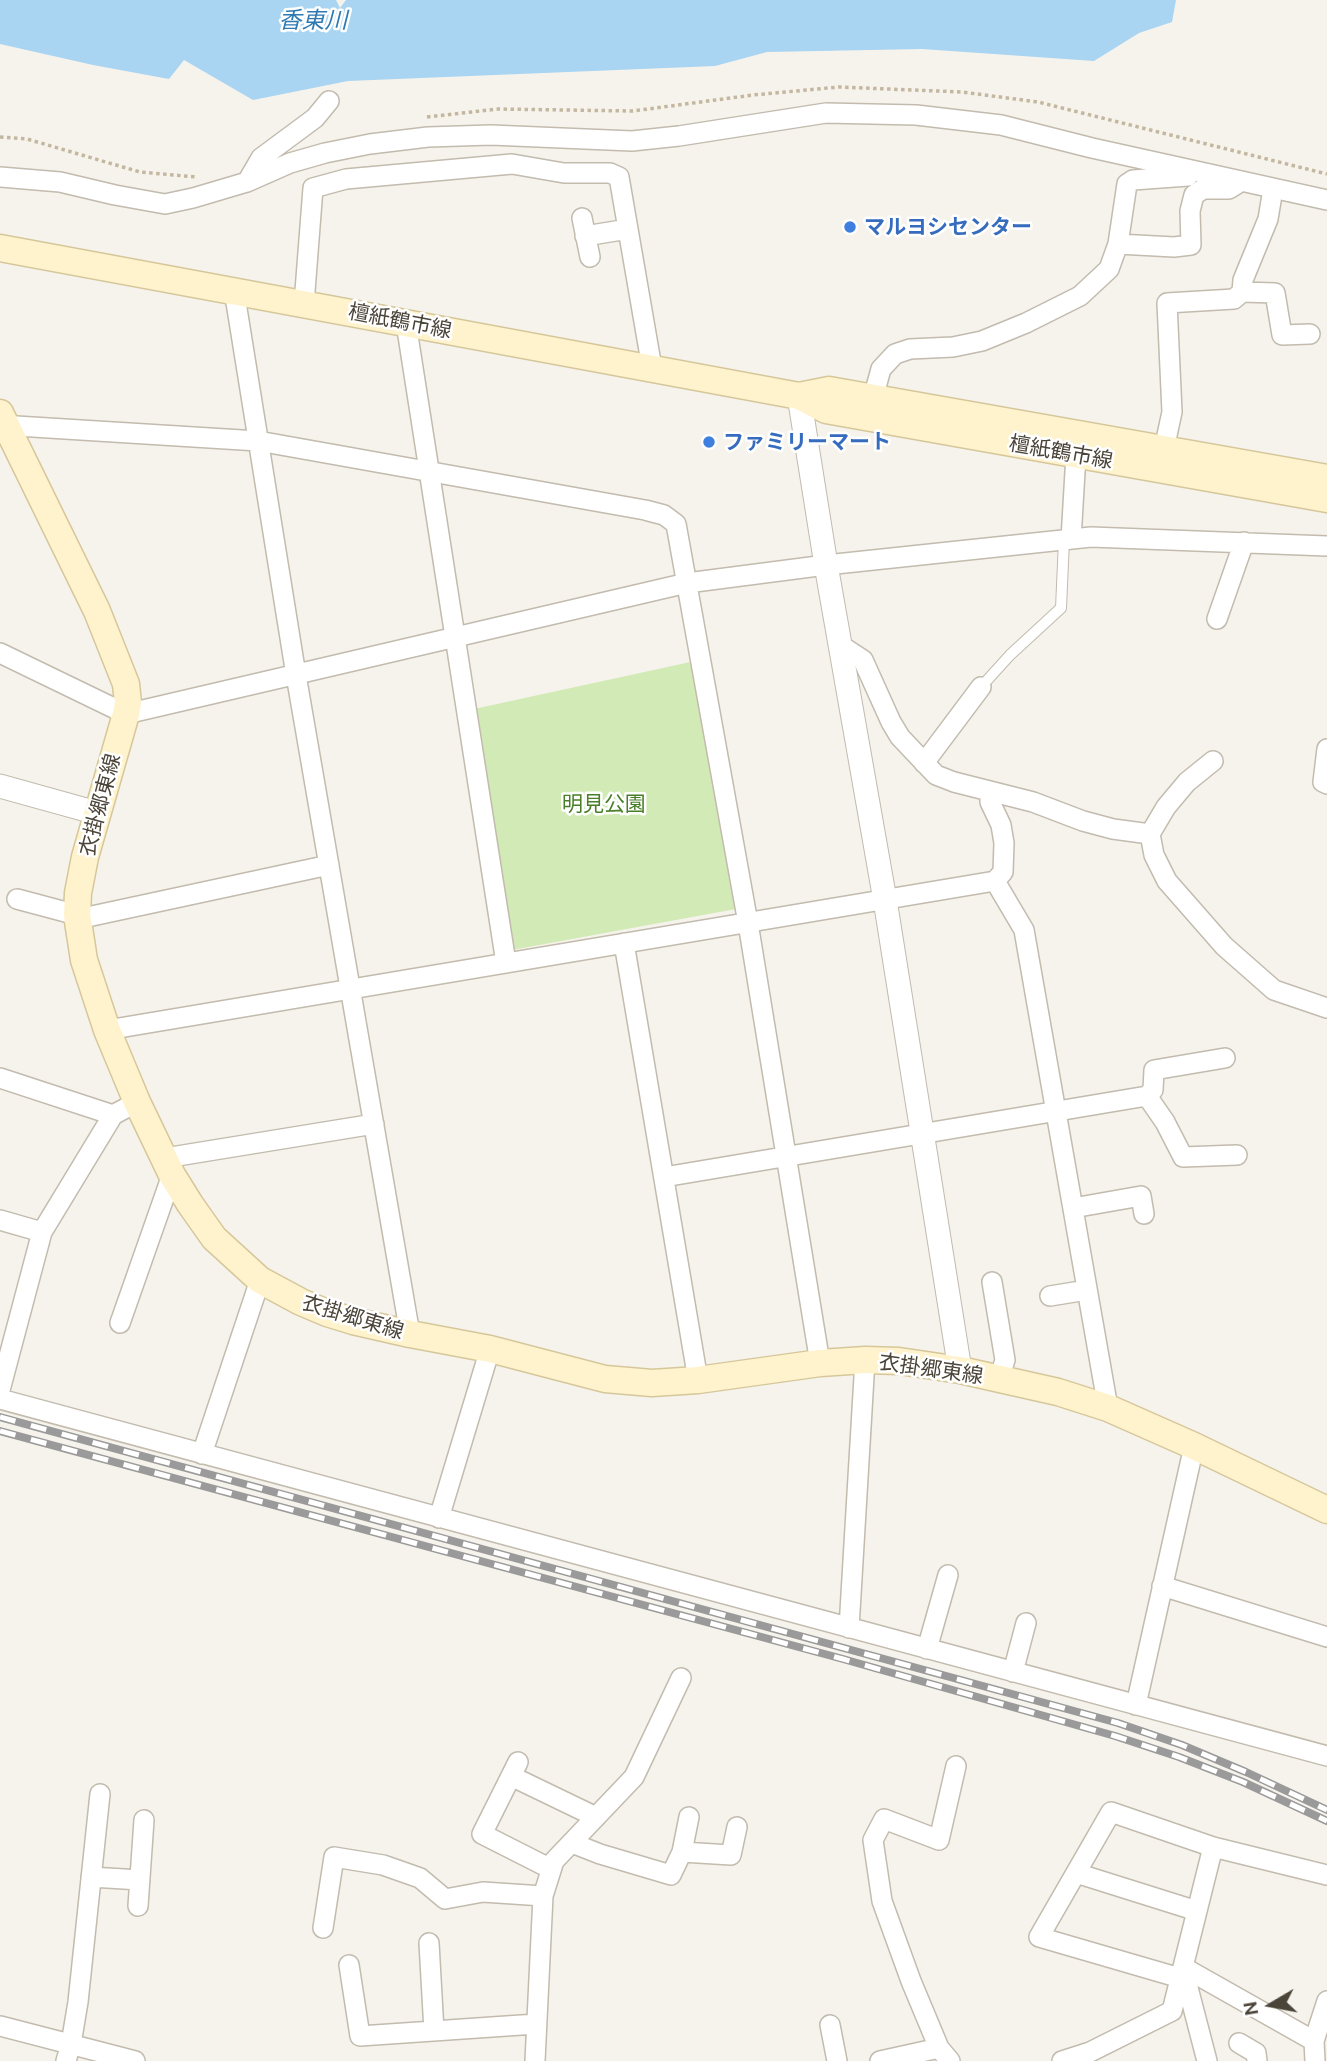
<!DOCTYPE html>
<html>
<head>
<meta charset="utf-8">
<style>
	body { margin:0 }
	#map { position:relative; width:1327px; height:2061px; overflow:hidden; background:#f6f3ec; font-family:Ubuntu,sans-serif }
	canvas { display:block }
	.north { position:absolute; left:1236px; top:1970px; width:70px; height:70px; -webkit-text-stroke:5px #fff; paint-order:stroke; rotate:260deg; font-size:19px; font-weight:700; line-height:28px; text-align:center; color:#4b4439 }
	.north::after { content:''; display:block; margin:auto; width:24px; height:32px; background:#4b4439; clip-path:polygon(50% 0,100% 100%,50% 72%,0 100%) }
</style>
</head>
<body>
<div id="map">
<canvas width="1327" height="2061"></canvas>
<div class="north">N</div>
</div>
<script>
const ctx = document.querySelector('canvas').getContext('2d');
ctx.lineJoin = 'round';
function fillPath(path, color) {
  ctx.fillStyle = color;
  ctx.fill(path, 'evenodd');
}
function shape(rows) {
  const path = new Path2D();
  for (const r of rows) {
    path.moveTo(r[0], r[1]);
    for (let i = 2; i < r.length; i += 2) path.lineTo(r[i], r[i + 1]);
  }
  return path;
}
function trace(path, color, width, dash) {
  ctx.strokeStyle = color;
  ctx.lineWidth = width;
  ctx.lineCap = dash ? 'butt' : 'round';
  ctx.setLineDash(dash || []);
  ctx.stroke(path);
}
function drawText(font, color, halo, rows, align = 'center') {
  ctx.font = font + ' Ubuntu,"Noto Sans JP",sans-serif';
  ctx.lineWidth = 5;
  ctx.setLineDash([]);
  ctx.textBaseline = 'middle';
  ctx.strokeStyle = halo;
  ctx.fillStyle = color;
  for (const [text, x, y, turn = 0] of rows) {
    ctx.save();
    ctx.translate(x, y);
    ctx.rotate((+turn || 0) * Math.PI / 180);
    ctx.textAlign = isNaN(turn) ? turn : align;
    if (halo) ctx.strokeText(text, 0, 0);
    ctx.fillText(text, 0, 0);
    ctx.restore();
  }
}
const green = shape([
	[695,661,736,909,512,950,474,709]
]);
const water = shape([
	[0,0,336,0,340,8,346,0,1176,0,1172,22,1139,33,1094,61,922,49,767,52,715,66,348,81,253,100,184,60,169,79,93,65,0,44]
]);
const path = shape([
	[427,117,498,109,633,111,753,95,839,87,962,92,1038,102,1327,174],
	[0,137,27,139,140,172,196,177]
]);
const service = shape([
	[981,687,1010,655,1061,608,1064,540]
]);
const minor = shape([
	[0,177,60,182,115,195,165,204,193,198,247,182,290,163,325,153,370,144,428,137,491,135,632,141,679,136,826,113,916,115,1001,125,1092,148,1327,200],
	[247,182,261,158,315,118,329,101],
	[582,218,590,257],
	[585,236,628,229],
	[1118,244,1174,247,1191,245,1190,211,1194,195,1203,189,1229,189,1237,184],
	[234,290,296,675,410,1334],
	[1242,292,1275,293,1282,335,1310,334],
	[304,304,313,188,346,179,512,164,564,173,610,173,619,177,652,368],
	[406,323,506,963],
	[873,398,881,369,895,354,910,349,953,347,982,341,1026,323,1080,296,1109,269,1118,244,1127,184,1133,180,1188,176],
	[0,425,258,441,645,510,664,515,676,524,748,923,820,1363],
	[1164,449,1172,412,1167,303,1234,299,1242,292,1243,280,1268,219,1273,189],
	[1071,539,1076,455],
	[1217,619,1244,542],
	[840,645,863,660,891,722,900,737,936,775,954,782,1033,802,1083,821,1113,829,1150,834,1154,855,1167,881,1224,946,1274,990,1327,1008],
	[0,653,126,714,687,583,826,565,1091,537,1327,546],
	[1327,749,1323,782,1327,784],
	[924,763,981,687],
	[990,792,990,802,1001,825,1004,843,1003,872,995,881],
	[1150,834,1166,807,1187,782,1213,761],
	[17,899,77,915],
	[78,919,329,865],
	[624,943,698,1380],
	[107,1030,995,881,1024,930,1108,1408],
	[0,1078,113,1115],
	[1147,1096,1165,1122,1183,1157,1237,1155],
	[165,1158,374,1124],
	[664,1177,1147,1096,1153,1090,1154,1070,1225,1058],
	[1073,1208,1141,1196,1144,1214],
	[0,1220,42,1232],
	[992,1282,1005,1360,999,1379],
	[1050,1296,1087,1290],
	[120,1323,172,1175],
	[0,1390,42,1232,113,1115,137,1102],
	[0,1399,1327,1756],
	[202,1454,260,1280],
	[439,1518,490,1349],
	[1162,1586,1327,1637],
	[849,1628,865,1360],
	[927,1649,948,1575],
	[1013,1672,1026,1623],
	[1136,1705,1194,1446],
	[518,1762,482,1834,551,1869],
	[511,1776,596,1817],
	[572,1843,600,1854,671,1875,682,1852,689,1817],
	[682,1852,731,1855,737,1827],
	[1076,1873,1197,1911],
	[91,1877,140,1880],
	[138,1906,144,1820],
	[323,1928,334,1857,383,1865,420,1878,445,1899,483,1892,543,1896],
	[429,1943,434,2031],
	[349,1965,360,2036,536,2024],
	[1183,1967,1314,2041],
	[830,2025,837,2061],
	[0,2026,135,2061],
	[1239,2043,1256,2053,1257,2061],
	[939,2048,911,1981,882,1901,873,1840,884,1819,939,1840,956,1766],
	[66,2061,71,2044,78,2002,100,1794],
	[535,2061,543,1896,554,1861,634,1777,681,1678],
	[880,2061,939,2048,950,2061],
	[1062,2061,1090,2052,1172,2011,1213,1847],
	[1207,2061,1187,1984,1180,1978,1039,1937,1111,1812,1213,1847,1327,1875],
	[1315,2061,1314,2041,1327,2001]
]);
const tertiary = shape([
	[799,396,826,565,885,900,960,1370],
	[0,786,97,813]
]);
const secondary = shape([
	[0,248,799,396,826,410,1327,499],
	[799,396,829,390,1327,478],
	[0,413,97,611,126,684,128,703,126,714,85,857,78,893,77,915,84,960,107,1030,137,1102,172,1175,190,1204,214,1238,260,1280,301,1302,327,1313,353,1321,410,1334,490,1349,605,1379,652,1383,698,1380,820,1363,865,1360,899,1361,960,1370,1058,1392,1108,1408,1194,1446,1327,1510]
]);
const rail = shape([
	[0,1417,1118,1723,1182,1745,1246,1772,1327,1810],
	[0,1431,843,1659,1115,1736,1179,1757,1243,1782,1327,1821]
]);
const markers = [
	[850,227,7,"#3f7fe0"],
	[709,442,7,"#3f7fe0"]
];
const shopNames = [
	["マルヨシセンター",864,227],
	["ファミリーマート",723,442]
];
const streetNames = [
	["檀紙鶴市線",400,321,11],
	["檀紙鶴市線",1061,452,10],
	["衣掛郷東線",100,805,-75],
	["衣掛郷東線",353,1317,17],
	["衣掛郷東線",931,1369,8]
];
const parkNames = [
	["明見公園",604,804]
];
const waterNames = [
	["香東川",313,20]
];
fillPath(green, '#d2eab5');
fillPath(water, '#a9d4f2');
trace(service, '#c2bbae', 12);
trace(minor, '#c2bbae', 22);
trace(tertiary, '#c2bbae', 25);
trace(secondary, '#d6c79b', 29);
trace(path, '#c4b79f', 3.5, [3.5, 3.5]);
trace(service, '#fff', 10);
trace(minor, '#fff', 19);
trace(tertiary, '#fff', 23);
trace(secondary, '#fff3cd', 26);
trace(rail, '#9a9a9a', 8);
trace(rail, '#fff', 5, [16]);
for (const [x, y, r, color] of markers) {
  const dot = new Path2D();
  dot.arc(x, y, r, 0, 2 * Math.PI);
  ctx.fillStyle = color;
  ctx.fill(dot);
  trace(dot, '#fff', 2.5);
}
drawText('bold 21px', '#366cbe', '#fff', shopNames, 'left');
drawText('21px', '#4b4439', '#fff', streetNames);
drawText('21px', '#4a7f2a', '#fff', parkNames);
drawText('italic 23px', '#2e7ab2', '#fff', waterNames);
</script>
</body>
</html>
